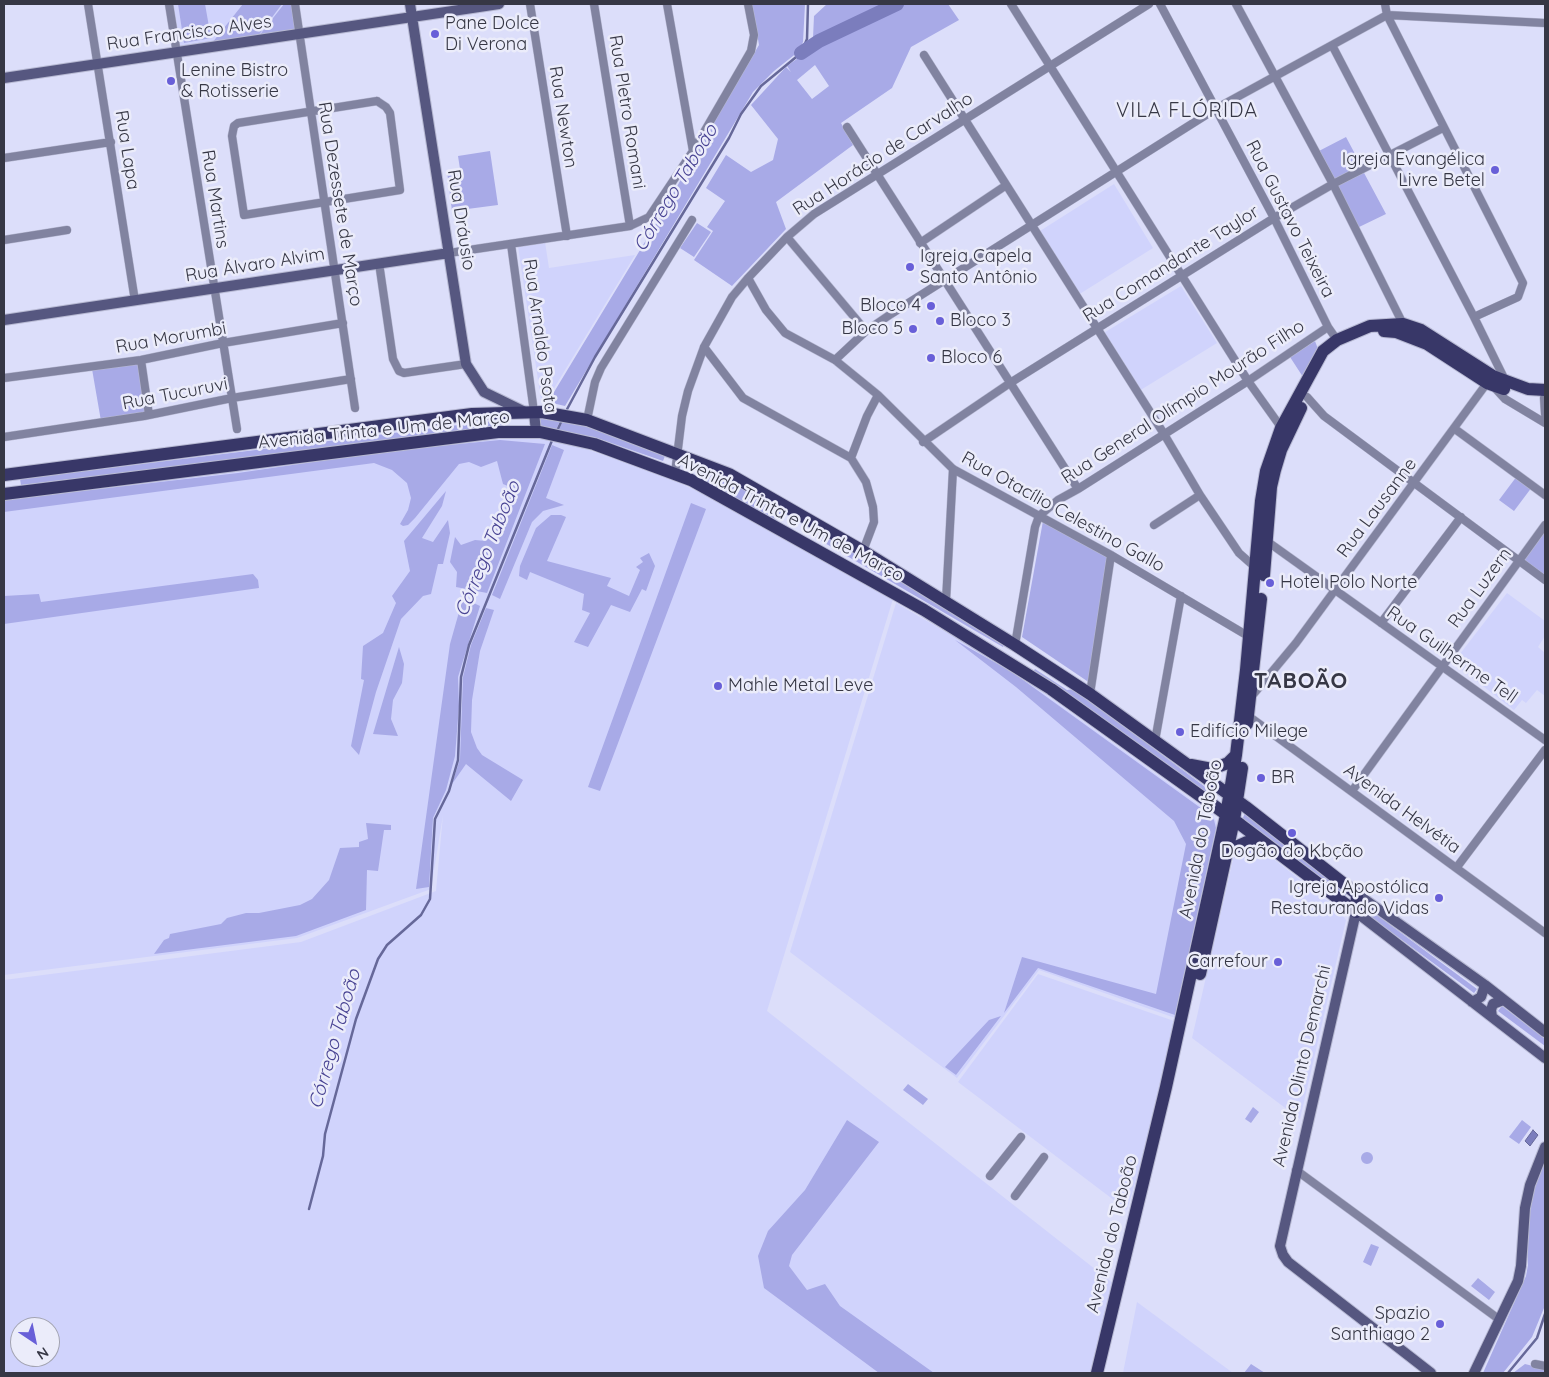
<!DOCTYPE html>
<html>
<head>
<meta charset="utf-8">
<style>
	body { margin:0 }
	#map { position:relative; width:1549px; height:1377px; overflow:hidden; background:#dcdefa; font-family:Quicksand,sans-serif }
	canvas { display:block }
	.frame { position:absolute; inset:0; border:5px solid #363745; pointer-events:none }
	.north { position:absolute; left:10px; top:1317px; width:50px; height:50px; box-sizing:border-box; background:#ebecfa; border:1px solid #a3a4b2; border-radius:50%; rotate:146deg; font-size:14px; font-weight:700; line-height:20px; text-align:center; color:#363745 }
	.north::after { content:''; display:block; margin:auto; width:18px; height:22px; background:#685fd8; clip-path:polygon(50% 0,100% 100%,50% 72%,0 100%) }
</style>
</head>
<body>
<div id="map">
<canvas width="1549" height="1377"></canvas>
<div class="frame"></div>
<div class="north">N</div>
</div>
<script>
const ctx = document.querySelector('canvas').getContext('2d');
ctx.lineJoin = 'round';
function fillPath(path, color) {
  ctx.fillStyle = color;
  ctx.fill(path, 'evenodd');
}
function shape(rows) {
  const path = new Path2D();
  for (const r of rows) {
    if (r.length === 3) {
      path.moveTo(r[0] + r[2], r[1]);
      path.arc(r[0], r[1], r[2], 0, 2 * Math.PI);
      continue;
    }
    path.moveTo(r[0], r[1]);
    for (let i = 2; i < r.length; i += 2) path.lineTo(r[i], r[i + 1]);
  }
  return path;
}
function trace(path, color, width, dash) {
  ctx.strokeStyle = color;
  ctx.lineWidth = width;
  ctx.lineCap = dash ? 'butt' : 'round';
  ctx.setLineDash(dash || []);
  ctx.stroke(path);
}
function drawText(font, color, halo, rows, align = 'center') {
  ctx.font = font + ' Quicksand,sans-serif';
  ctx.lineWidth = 5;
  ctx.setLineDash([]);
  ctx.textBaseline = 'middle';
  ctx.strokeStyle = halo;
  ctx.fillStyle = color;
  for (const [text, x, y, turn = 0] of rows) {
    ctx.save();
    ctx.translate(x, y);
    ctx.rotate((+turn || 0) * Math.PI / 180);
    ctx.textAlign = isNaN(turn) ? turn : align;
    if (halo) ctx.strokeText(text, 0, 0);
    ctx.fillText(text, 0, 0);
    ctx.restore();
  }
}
const built = shape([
	[172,4,284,4,258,37,180,49],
	[1114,184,1153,248,1078,295,1040,231],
	[545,242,549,268,635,255,545,403,541,400,518,246],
	[1181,286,1217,343,1139,391,1102,334],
	[500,437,542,439,580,447,667,477,747,515,893,599,767,1011,1114,1284,1094,1373,4,1373,4,980,301,942,436,891,443,815,431,889,297,938,4,975,4,498,224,473,364,451],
	[20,1327,50,1327,50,1357,20,1357],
	[1507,593,1545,621,1545,636,1538,647,1545,653,1545,696,1537,690,1526,703,1522,700,1514,710,1453,663],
	[896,603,1013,671,1213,815,1218,826,1178,1019,1039,970,957,1078,790,952],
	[1258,847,1339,910,1346,920,1300,1119,1192,1038,1235,851],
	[1038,974,1177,1022,1165,1084,1127,1210,958,1082],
	[1137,1302,1233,1373,1123,1373]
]);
const green = shape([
	[178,4,205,4,211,38,184,43],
	[243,4,282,4,258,36,212,43],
	[284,4,292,4,296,31,258,37],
	[752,4,805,4,803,42,798,52,774,71,753,92,565,406,548,402,657,222,716,117,759,45],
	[827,4,886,4,813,38,814,16],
	[905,4,948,4,959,20,911,47,892,88,841,123,853,145,776,202,786,229,732,286,694,260,713,231,707,227,725,201,706,188,726,155,751,172,773,160,778,139,751,105,786,67,791,72,787,66,819,43,831,41],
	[815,65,829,86,812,99,797,80],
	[1346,137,1362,167,1333,182,1317,152],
	[490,151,498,205,452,211,447,171,460,169,458,156],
	[1363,171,1386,214,1357,228,1335,186],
	[697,223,711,232,694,257,680,248],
	[1315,341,1318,349,1303,377,1290,357],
	[140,362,148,414,101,421,92,369],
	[537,418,560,421,556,430,538,428],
	[499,420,504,427,21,485,20,479],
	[563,421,578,423,665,456,663,461,594,437,558,431],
	[500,440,545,444,487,593,456,587,457,572,450,562,455,537,461,545,475,540,486,541,515,489,503,484,497,461,481,467,469,462,459,464,415,518,408,525,403,526,400,524,408,510,411,498,407,483,392,470,374,463,4,512,4,500,238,473,388,451],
	[552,445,564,450,546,498,564,505,543,511,532,522,500,599,492,595],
	[709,471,783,510,777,520,703,482],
	[1517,476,1532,487,1514,511,1499,500],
	[446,491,442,506,422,538,433,542,448,520,450,533,443,564,438,564,431,594,423,596,401,619,376,692,359,755,351,746,364,680,361,679,363,646,383,633,396,603,392,596,410,571,404,541],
	[691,503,706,509,600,791,588,787],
	[551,515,561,515,566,517,547,561,611,578,607,586,629,596,640,570,636,567,643,562,640,558,649,553,655,566,646,591,642,589,630,612,611,605,588,647,574,642,590,613,582,610,584,594,530,572,527,580,519,576,520,566,536,528],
	[1043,521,1108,558,1090,683,1022,637],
	[814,529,1006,641,1003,647,811,535],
	[1545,531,1545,576,1524,560],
	[253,574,258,580,259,588,4,624,4,596,39,594,41,602],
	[463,598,480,606,458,677,459,706,455,756,446,790,433,818,429,887,416,889,450,644],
	[486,608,494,610,480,651,472,700,471,732,477,748,482,755,523,780,511,801,466,764,452,784,460,759,463,677,471,645],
	[955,640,1012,672,1209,814,1214,820,1216,828,1175,1015,1038,968,1004,1013,1022,957,1156,994,1186,844,1174,821,1016,687],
	[399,647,404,664,402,683,393,700,391,719,398,736,373,734],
	[1035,669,1067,690,1074,689,1216,795,1216,802,1032,673],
	[1245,813,1350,890,1345,896,1242,820],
	[366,823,391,825,391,830,384,830,378,871,367,870,366,910,296,936,154,954,164,940,169,938,170,934,221,924,227,918,246,913,259,913,300,905,312,899,329,880,340,848,359,847,359,842,368,839],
	[1255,847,1261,850,1234,858,1236,851],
	[1370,910,1477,989,1474,993,1368,915],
	[1502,1006,1545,1039,1545,1046,1498,1011],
	[1001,1016,956,1075,945,1067,989,1020],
	[908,1084,928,1099,923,1105,903,1090],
	[1253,1107,1259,1112,1251,1123,1245,1119],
	[847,1120,879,1142,792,1255,789,1266,807,1290,825,1284,840,1306,934,1373,879,1373,764,1288,758,1256,768,1231,805,1190],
	[1522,1120,1531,1127,1519,1144,1509,1137],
	[1367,1158,6],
	[1545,1158,1544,1308,1532,1337,1503,1373,1483,1373,1526,1276,1528,1265,1526,1227,1530,1199],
	[1371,1244,1379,1247,1371,1266,1363,1262],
	[1478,1278,1495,1292,1489,1300,1471,1286],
	[1251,1364,1265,1373,1244,1373],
	[1525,1364,1545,1369,1545,1373,1513,1373]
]);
const water = shape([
	[1533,1130,1538,1135,1530,1146,1525,1141,1533,1130]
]);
const stream = shape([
	[565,413,595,357,729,138,741,114,761,86,801,53,807,39,808,4],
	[557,431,562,420],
	[309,1209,323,1156,325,1134,356,1019,378,959,387,945,421,915,430,899,435,819,449,791,458,760,461,677,469,645,553,438],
	[1508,1373,1537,1338,1545,1314]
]);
const river = shape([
	[801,53,819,41,897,4]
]);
const street = shape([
	[88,4,135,301],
	[169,4,237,429],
	[295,4,355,408],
	[530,4,567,236],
	[594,4,630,226],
	[667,4,693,151],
	[1011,4,1248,381,1283,430],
	[1160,4,1274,218,1328,327,1337,340],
	[1236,4,1333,184,1403,324],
	[1385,4,1387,15,1523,283,1518,297,1474,317],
	[1333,47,1474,317,1505,380],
	[924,55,1164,434,1200,495,1239,553,1256,568],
	[377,101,386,107,390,113,400,190,244,215,232,136,234,126,238,123,377,101],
	[847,127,1078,489],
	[4,158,111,142],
	[787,237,866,331],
	[4,240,67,230],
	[920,243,1005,186],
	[511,244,534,412],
	[449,253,630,226,649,217,693,151,751,51,754,35,748,4],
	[379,263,393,359,399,371,404,373,466,364],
	[748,278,766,310,785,333,835,360,878,395,953,469,1111,555,1248,636],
	[704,347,743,398,851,458],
	[141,360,149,415],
	[835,360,866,331,891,314,1217,108,1387,15,1545,23],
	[4,378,141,360,223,343,343,323],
	[1493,386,1505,399,1545,423],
	[1307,397,1324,416,1545,580],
	[1544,398,1545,414],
	[587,420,595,382,601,368,692,220],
	[1455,429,1545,495],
	[4,437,144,416,232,398,351,379],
	[923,442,1010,383,1274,218,1333,184,1443,128],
	[675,473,682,416,688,391,704,347,732,297,748,278,787,237,814,214,1149,4],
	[1154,525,1200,495],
	[1268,542,1545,740],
	[863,551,874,522,873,507,866,482,851,458,867,416,878,395],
	[946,601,953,469],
	[1381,623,1461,517],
	[1015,645,1035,527,1039,516,1058,500,1078,489,1248,381,1328,327],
	[1090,694,1111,555],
	[1251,697,1296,643,1487,383],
	[1247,715,1545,933],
	[1155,741,1181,596],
	[1352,791,1545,525],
	[1457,867,1545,750],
	[1296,1170,1500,1320],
	[990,1176,1021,1137],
	[1015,1196,1044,1157],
	[1535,1364,1545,1366]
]);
const secondary = shape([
	[410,4,466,364,484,392,525,412],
	[4,78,499,4],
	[4,320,449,253],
	[534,412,536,432],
	[1357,894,1485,985,1545,1032],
	[1472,1002,1481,997,1485,985],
	[1492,1017,1491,1010,1493,1004,1503,1000],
	[1431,1373,1288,1262,1283,1255,1280,1246,1356,912,1545,1058],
	[1474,1373,1518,1281,1521,1266,1525,1208,1530,1185,1545,1147]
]);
const primary = shape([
	[1384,331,1396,332,1427,344,1487,383,1504,389],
	[4,475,472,414,542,412,587,420,729,474,863,551,1015,645,1090,694,1246,807,1357,894,1356,912],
	[4,494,498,432,540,432,594,444,691,480,924,610,1051,689,1241,825,1356,912],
	[1264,575,1271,487,1275,470,1281,450,1301,408],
	[1247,724,1261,599],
	[1191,765,1212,769,1228,763,1236,755],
	[1227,851,1247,842,1265,844],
	[1200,974,1234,820,1242,768],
	[1097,1373,1166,1087,1226,815,1236,755,1246,670,1261,501,1266,471,1281,428,1323,351,1337,340,1370,326,1403,324,1421,330,1493,376,1528,389,1545,390]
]);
const markers = [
	[435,34,5,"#685fd8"],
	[171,81,5,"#685fd8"],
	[1495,170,5,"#685fd8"],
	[910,267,5,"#685fd8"],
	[931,306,5,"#685fd8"],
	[940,321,5,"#685fd8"],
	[913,329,5,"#685fd8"],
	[931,358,5,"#685fd8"],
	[1270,583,5,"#685fd8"],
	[718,686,5,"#685fd8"],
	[1180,732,5,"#685fd8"],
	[1261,778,5,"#685fd8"],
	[1292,833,5,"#685fd8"],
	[1439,898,5,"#685fd8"],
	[1278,962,5,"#685fd8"],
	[1440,1324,5,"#685fd8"]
];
const poiNames = [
	["Pane Dolce",445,24],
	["Di Verona",445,45],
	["Lenine Bistro",181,71],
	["& Rotisserie",181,92],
	["Igreja Evangélica",1485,160,"right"],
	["Livre Betel",1485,181,"right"],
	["Igreja Capela",920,257],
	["Santo Antônio",920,278],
	["Bloco 4",921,306,"right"],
	["Bloco 3",950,321],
	["Bloco 5",903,329,"right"],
	["Bloco 6",941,358],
	["Hotel Polo Norte",1280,583],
	["Mahle Metal Leve",728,686],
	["Edifício Milege",1190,732],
	["BR",1271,778],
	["Dogão do Kbção",1292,852,"center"],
	["Igreja Apostólica",1429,888,"right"],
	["Restaurando Vidas",1429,909,"right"],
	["Carrefour",1268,962,"right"],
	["Spazio",1430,1314,"right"],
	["Santhiago 2",1430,1335,"right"]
];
const streetNames = [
	["Rua Francisco Alves",189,33,-8],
	["Rua Pletro Romani",627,112,81],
	["Rua Newton",563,117,81],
	["Rua Lapa",127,150,81],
	["Rua Horácio de Carvalho",883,154,-33],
	["Rua Martins",215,199,81],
	["Rua Dezessete de Março",340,204,81],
	["Rua Gustavo Teixeira",1290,219,63],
	["Rua Dráusio",461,220,81],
	["Rua Comandante Taylor",1171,264,-32],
	["Rua Álvaro Alvim",255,265,-9],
	["Rua Arnaldo Psota",540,336,82],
	["Rua Morumbi",171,338,-10],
	["Rua Tucuruvi",175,394,-11],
	["Rua General Olímpio Mourão Filho",1183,402,-33],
	["Avenida Trinta e Um de Março",384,430,-6],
	["Rua Lausanne",1377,508,-53],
	["Rua Otacílio Celestino Gallo",1063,512,29],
	["Avenida Trinta e Um de Março",791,518,28],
	["Rua Luzern",1480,588,-54],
	["Rua Guilherme Tell",1452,655,35],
	["Avenida Helvétia",1402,809,36],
	["Avenida do Taboão",1201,839,-79],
	["Avenida Olinto Demarchi",1302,1066,-77],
	["Avenida do Taboão",1112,1234,-76]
];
const waterNames = [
	["Córrego Taboão",676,188,-59],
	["Córrego Taboão",488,549,-68],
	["Córrego Taboão",335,1039,-74]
];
const quarterNames = [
	["VILA FLÓRIDA",1187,111]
];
const districtNames = [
	["TABOÃO",1301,681]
];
fillPath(built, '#d0d3fc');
fillPath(green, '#a8aae7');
fillPath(water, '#7b7dbd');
trace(water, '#666899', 1);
trace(stream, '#666899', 2.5);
trace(river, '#7b7dbd', 14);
trace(street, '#b7b9d2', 9);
trace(secondary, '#b7b9d2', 12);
trace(primary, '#b7b9d2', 14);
trace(street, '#8183a0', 8);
trace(secondary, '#565780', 10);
trace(primary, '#383768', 12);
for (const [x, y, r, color] of markers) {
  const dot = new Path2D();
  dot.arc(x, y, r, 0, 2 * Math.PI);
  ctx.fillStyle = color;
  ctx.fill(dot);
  trace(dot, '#ebecfa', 2);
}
drawText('18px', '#363745', '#ebecfa', poiNames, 'left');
drawText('18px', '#363745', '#ebecfa', streetNames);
drawText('italic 19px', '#484393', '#ebecfa', waterNames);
ctx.letterSpacing = '1px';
drawText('20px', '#363745', '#ebecfa', quarterNames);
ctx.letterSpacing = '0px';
ctx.letterSpacing = '1px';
drawText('bold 22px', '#363745', '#ebecfa', districtNames);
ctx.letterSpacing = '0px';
</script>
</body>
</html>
